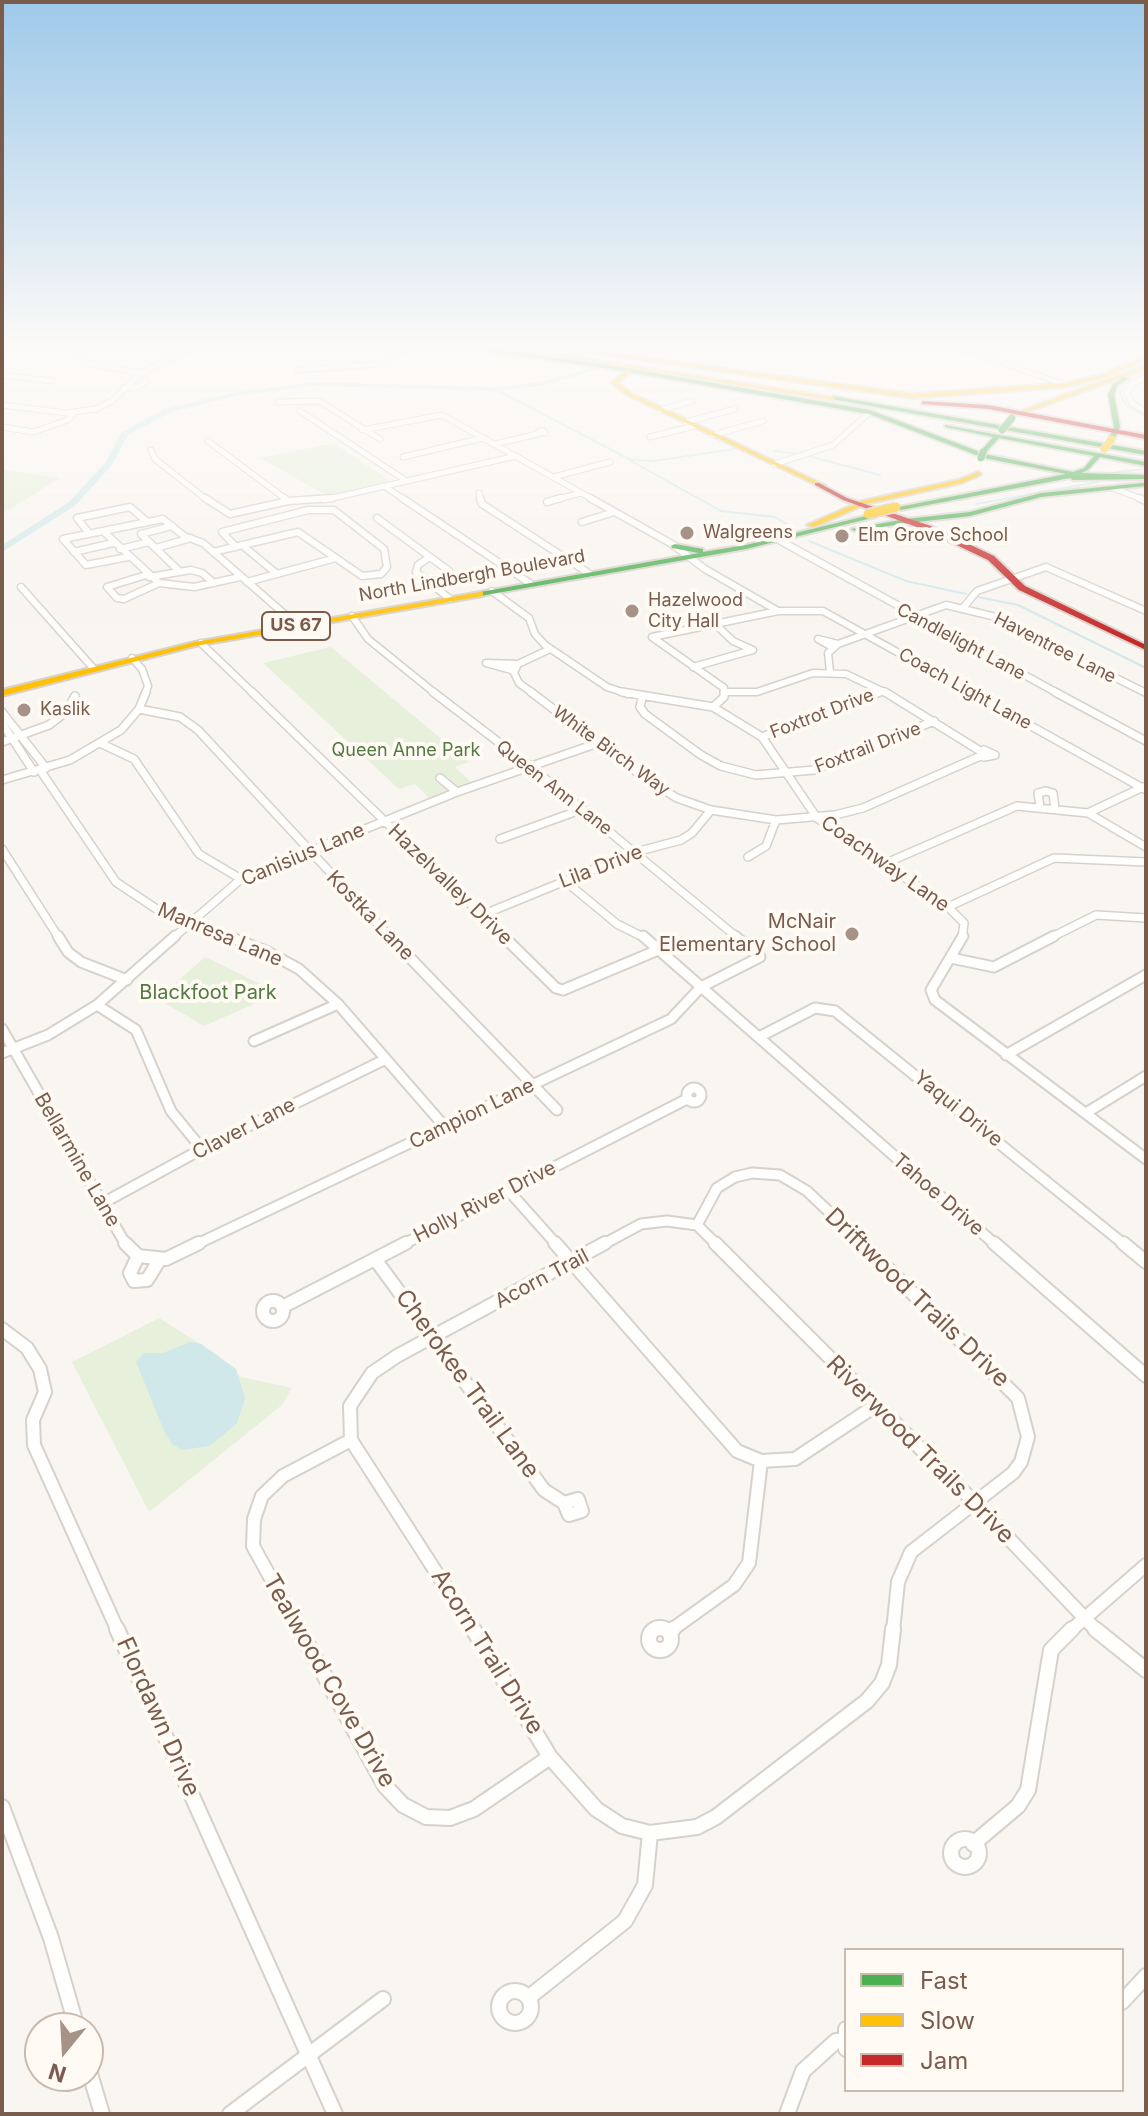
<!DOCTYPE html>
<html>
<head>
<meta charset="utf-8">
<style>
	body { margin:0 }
	#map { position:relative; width:1148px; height:2116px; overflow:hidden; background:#f9f5f0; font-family:Inter,sans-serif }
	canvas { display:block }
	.frame { position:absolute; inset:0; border:4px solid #7a5c4d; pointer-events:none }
	.legend { position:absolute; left:844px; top:1948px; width:280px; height:144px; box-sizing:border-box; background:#fffaf3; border:2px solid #cabbb1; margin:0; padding:10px 14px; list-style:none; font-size:24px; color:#7a5c4d }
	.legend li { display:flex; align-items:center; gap:16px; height:40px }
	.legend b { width:40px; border:2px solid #cabbb1 }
	.north { position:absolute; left:24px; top:2012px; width:80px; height:80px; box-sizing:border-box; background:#fffaf3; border:2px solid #cabbb1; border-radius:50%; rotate:198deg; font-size:22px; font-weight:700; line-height:32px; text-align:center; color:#7a5c4d }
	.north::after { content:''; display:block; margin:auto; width:28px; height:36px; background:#a69286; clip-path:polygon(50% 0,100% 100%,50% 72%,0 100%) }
</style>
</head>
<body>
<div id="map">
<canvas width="1148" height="2116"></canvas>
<div class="frame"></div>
<ul class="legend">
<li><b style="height:10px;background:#4caf50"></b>Fast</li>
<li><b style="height:10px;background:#ffc107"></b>Slow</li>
<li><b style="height:10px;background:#c62828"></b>Jam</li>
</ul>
<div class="north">N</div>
</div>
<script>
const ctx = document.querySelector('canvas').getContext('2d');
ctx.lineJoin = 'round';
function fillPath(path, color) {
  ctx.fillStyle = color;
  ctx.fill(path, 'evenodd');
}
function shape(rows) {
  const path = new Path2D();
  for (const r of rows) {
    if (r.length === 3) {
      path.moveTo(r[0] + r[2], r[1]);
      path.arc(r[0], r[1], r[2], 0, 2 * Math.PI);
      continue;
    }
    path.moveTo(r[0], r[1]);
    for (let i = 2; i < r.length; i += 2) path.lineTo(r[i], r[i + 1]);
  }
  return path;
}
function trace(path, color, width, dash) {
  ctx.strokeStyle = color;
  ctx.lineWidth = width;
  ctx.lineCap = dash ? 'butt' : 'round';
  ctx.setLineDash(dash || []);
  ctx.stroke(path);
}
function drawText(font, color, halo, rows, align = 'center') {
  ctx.font = font + ' Inter,sans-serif';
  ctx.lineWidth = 8;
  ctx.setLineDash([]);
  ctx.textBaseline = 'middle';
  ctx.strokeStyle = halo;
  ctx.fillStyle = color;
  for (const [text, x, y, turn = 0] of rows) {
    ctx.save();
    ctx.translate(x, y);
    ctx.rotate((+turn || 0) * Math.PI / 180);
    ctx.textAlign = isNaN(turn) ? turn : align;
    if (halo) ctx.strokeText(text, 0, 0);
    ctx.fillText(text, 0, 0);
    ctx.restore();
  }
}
const green = shape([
	[334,443,390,481,328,496,260,458],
	[2,465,6,470,60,478,2,514],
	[331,647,469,762,455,767,474,785,432,801,415,784,399,789,263,663],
	[205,957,279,993,204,1026,158,999],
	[159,1318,219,1356,241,1377,292,1388,282,1405,149,1512,72,1362]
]);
const water = shape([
	[190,1342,201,1344,236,1369,245,1398,237,1423,221,1437,209,1446,183,1450,173,1445,165,1433,136,1362,144,1353,163,1353]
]);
const stream = shape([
	[1146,373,1125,383,1120,394,1126,405,1146,417],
	[495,389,631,460,655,461,734,449],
	[775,451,797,454],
	[809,456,880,475],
	[631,461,721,511,775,517,790,526],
	[1115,472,1146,469],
	[976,504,1098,482],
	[809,541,906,581,966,594],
	[978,597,1018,605,1146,668]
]);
const river = shape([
	[672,345,682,345,541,386,495,391,314,386,236,396,169,413,128,435,112,465,75,506,2,552,2,545,69,502,106,462,122,432,164,409,236,392,314,382,495,387,541,382,672,345]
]);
const streetFar5 = shape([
	[80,345,76,355,87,363,141,373],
	[952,345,1066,385],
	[298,370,379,364,417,345],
	[2,375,52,381],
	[1146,377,1132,384,1127,393,1132,403,1146,412],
	[123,388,135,388,146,382],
	[279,402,319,401,380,439],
	[2,405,67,413,96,409,112,401,141,373,197,345],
	[661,410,692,401],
	[300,411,405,480],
	[686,422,735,409],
	[2,427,33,432,68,420,74,413],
	[362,430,442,415,594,500],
	[540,431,543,431,545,433,537,433,540,431],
	[713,435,763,421],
	[650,437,694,426],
	[208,441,287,500],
	[495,444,538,434],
	[151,450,155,459,207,500],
	[403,457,483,438],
	[775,464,833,445,870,412],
	[554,477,610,462],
	[384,486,405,500],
	[1113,488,1144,500],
	[479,493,481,500],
	[324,500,516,456],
	[554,500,581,493]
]);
const streetFar4 = shape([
	[205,498,230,514,288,501,333,498],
	[284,498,288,501],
	[402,498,531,584],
	[480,498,482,504,590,574],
	[590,498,672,544,705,569,778,611],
	[1139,498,1146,501],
	[547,502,561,498],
	[377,518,449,571],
	[582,522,614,512],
	[103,531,63,539,86,565,128,557],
	[88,532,77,518,130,507,145,520],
	[141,534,178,570],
	[141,534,172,526],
	[779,540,1059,694],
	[242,545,277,574],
	[236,547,222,532,308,510,334,510,384,549,387,567,381,574,362,576,336,558],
	[156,548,191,538],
	[120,549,149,542],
	[74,552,113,543],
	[213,552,298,532,336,558,247,582],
	[430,557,418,565,416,572,450,599],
	[146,575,107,587,117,598,124,599,159,583],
	[149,577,191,570,202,573,214,583],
	[240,577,194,587,159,583,103,531,163,519,184,536,203,543,297,625],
	[21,587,93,668],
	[492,591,529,618,535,634,545,645,607,687,628,694],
	[963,608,977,591,1046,567,1146,611],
	[352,616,368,639,436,694],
	[715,624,733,641,753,650],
	[201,643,254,694],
	[832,647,818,639,838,644],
	[132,658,142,669,148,686,145,694],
	[693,667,753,650],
	[515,671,486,663,518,664],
	[830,672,828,653,838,644,946,605,992,616,1146,693],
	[726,692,757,692,813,673,846,674,888,694],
	[534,694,519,683,514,673,518,664,550,649],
	[724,694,724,688,652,637,778,611,823,611,973,694],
	[874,694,883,691]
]);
const streetFar3 = shape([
	[252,692,505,938],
	[433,692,531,767,738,938],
	[531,692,647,780,677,798,711,810,776,820,835,815,863,808,985,754,885,692],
	[622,692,713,707,762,737,817,818,948,907,964,923,962,938],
	[970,692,1146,790],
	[1055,692,1146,741],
	[642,698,640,707,645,714,701,755,721,766,756,775,814,770,934,721],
	[713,707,724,697,724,692],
	[139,709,180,717,198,730,391,938],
	[2,712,46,768],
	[2,723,34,772],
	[762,737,880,692],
	[2,742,49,725,66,712,75,696],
	[102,744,134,759,199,854,241,879],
	[984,750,995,755,984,757],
	[40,770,116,882,161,912,232,938],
	[440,778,457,792],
	[2,780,70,760,121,730,139,709,146,692],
	[1040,807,1038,793,1046,791,1053,793,1055,809],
	[1088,813,1143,787],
	[500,839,583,809],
	[2,849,59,938],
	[748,857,766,846,776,820],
	[884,864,1017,806,1088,813,1146,847],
	[565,881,617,924,645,938],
	[948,907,1054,858,1146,862],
	[482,915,636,852,681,840,692,833,711,810],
	[173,938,241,879,457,792,598,743],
	[1050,938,1096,915,1146,918]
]);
const streetFar2 = shape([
	[58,936,68,952,81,962,127,980],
	[227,936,266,951,299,969,338,1004,445,1127],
	[389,936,557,1110],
	[503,936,556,988,563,990],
	[643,936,996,1245],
	[735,936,760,957],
	[963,936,931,990,935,1000,1146,1159],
	[951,958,994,967,1054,936],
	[563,990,658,950],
	[97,1005,136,1030,171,1111,202,1149],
	[2,1029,126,1245],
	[759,1037,815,1008,835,1011,1125,1245],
	[254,1041,338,1004],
	[2,1053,48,1035,97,1005,175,936],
	[1006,1055,1146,975],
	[694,1095,7],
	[1086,1113,1146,1076],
	[508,1190,557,1245],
	[103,1203,202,1149,386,1059],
	[697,1225,717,1245],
	[195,1245,671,1019,701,987,760,957],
	[402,1245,687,1099],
	[602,1245,641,1224,667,1221,697,1225,717,1188,735,1177,752,1173,780,1175,807,1191,864,1245]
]);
const streetFar1 = shape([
	[125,1243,138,1256,166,1259,199,1243],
	[555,1243,737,1451,761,1461,795,1459,875,1406],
	[715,1243,975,1503,1097,1631],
	[862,1243,1018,1398,1028,1437,1021,1462,1013,1473,911,1552,898,1582,893,1631],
	[994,1243,1146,1376],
	[1123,1243,1146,1262],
	[138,1256,130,1273,134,1281,147,1280,160,1259],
	[375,1259,544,1490,564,1503],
	[273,1311,10],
	[284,1306,406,1243],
	[2,1329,27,1348,40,1369,45,1392,33,1420,34,1445,118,1631],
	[578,1499,582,1511,569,1515,564,1503,578,1499],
	[300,1631,253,1546,254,1519,262,1496,283,1476,351,1440],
	[474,1631,351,1440,350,1406,372,1373,397,1356,605,1243],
	[670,1631,734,1585,749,1563,761,1461],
	[1070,1631,1146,1565]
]);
const street = shape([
	[660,1639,11],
	[117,1629,335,2114],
	[299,1629,385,1786,403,1805,426,1817,450,1818,474,1809,550,1757],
	[473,1629,550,1757,596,1809,622,1826,650,1833,697,1827,716,1817,867,1701,882,1683,889,1665,893,1629],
	[1095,1629,1146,1670],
	[669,1632,673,1629],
	[2,1807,51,1938,77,2028],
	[965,1853,14],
	[973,1844,1018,1806,1028,1790,1051,1650,1072,1629],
	[515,2007,16],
	[528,1998,625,1921,645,1885,650,1833],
	[1122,2002,1146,1976],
	[846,2029,846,2049],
	[88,2067,102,2114],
	[230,2114,383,1999],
	[787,2114,803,2071,836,2041,843,2041]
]);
const fast = shape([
	[450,345,464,345,616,366,870,410,980,452,993,437,945,427,945,425,1146,462,1146,466,1100,457,1088,470,1081,473,1146,475,1146,479,1073,480,1070,478,901,510,898,508,899,507,1066,474,984,458,869,414,616,370,450,345],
	[999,438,1094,456,1084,468,1073,472,984,454,999,438],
	[1124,377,1129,378,1118,385,1114,394,1120,427,1115,438,1112,440,1109,438,1114,427,1108,394,1114,383,1124,377],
	[833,396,1146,451,1146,455,831,399,833,396],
	[1143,483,1145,484,1145,486,1041,497,970,516,908,523,855,531,851,529,906,519,970,512,1041,493,1143,483],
	[874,514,876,515,876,517,746,549,480,596,476,594,480,592,699,553,672,548,671,546,675,544,703,549,703,552,746,545,874,514]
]);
const slow = shape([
	[487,345,500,345,836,398,833,400,487,345],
	[535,345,549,345,913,394,1066,383,1102,375,1146,356,1146,360,1106,377,1066,387,913,398,535,345],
	[1146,365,1146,369,1018,415,1013,414,1146,365],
	[627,369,632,370,618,383,633,394,826,486,821,487,629,396,611,383,627,369],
	[978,472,981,474,980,475,962,483,866,504,814,527,807,525,862,501,958,480,978,472],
	[480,592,483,592,483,596,195,646,2,696,2,690,195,642,480,592]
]);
const jam = shape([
	[923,401,988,405,1146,435,1146,439,988,409,921,404,923,401],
	[815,483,819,483,847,498,931,526,994,556,1025,586,1146,645,1146,650,1019,590,988,560,925,530,843,500,815,485,815,483]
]);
const rail = shape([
	[870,345,883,350]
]);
const fastBridge = shape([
	[1002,430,1012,418],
	[981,458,983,452]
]);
const slowBridgeFar1 = shape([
	[1104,449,1112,439]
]);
const slowBridge = shape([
	[868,514,896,507]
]);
const markers = [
	[687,533,8,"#a69286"],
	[842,536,8,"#a69286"],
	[632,611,8,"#a69286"],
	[24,710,8,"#a69286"],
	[852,934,8,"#a69286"]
];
const farPoinames = [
	["Walgreens",703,533],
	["Elm Grove School",858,536],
	["Hazelwood",648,601],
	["City Hall",648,622],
	["Kaslik",40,710]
];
const farStreetnames = [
	["North Lindbergh Boulevard",472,576,-10],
	["Candlelight Lane",961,642,28],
	["Haventree Lane",1055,648,27],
	["Coach Light Lane",965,689,29],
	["Foxtrot Drive",822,714,-21],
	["Foxtrail Drive",868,748,-21],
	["White Birch Way",611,751,36],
	["Queen Ann Lane",554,788,38]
];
const shields = [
	[296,626,68]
];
const shieldNames = [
	["US 67",296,626]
];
const farParknames = [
	["Queen Anne Park",406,751]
];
const streetNames = [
	["Canisius Lane",303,855,-23],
	["Coachway Lane",885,864,35],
	["Lila Drive",601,867,-21],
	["Hazelvalley Drive",450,885,44],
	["Kostka Lane",370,916,46],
	["Manresa Lane",220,935,23],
	["Yaqui Drive",958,1109,39],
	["Campion Lane",472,1114,-26],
	["Claver Lane",244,1129,-27],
	["Bellarmine Lane",77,1160,60],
	["Tahoe Drive",938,1195,41],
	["Holly River Drive",485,1202,-27],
	["Acorn Trail",542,1279,-28]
];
const poiNames = [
	["McNair",836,922],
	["Elementary School",836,945]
];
const parkNames = [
	["Blackfoot Park",208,993]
];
const nearStreetnames = [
	["Driftwood Trails Drive",917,1298,44],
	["Cherokee Trail Lane",467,1384,54],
	["Riverwood Trails Drive",920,1450,45],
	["Acorn Trail Drive",487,1652,58],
	["Tealwood Cove Drive",329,1681,60],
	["Flordawn Drive",158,1717,66]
];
fillPath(green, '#e7f0db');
fillPath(water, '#d0e8ea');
trace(stream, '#d0e8ea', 2);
fillPath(river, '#d0e8ea');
trace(streetFar5, '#d7d1cb', 7);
trace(streetFar4, '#d7d1cb', 9);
trace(streetFar3, '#d7d1cb', 10);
trace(streetFar2, '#d7d1cb', 13);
trace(streetFar1, '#d7d1cb', 16);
trace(street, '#d7d1cb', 18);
trace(fast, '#d9d2cb', 4);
trace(slow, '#d9d2cb', 4);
trace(jam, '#d9d2cb', 4);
trace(streetFar5, '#fefefd', 5);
trace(streetFar4, '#fefefd', 6);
trace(streetFar3, '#fefefd', 7);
trace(streetFar2, '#fefefd', 9);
trace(streetFar1, '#fefefd', 12);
trace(street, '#fefefd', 14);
fillPath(fast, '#4caf50');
fillPath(slow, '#ffc107');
fillPath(jam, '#c62828');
trace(rail, '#e6e3e7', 4);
trace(rail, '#fffaf3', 2, [3]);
trace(fastBridge, '#dad1cc', 9, []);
trace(slowBridgeFar1, '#dad1cc', 9, []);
trace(slowBridge, '#dad1cc', 12, []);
trace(fastBridge, '#4caf50', 7);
trace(slowBridgeFar1, '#ffc107', 7);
trace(slowBridge, '#ffc107', 9);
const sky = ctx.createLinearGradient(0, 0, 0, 641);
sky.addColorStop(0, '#9ec9e9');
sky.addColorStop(0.54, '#fcfaf8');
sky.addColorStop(1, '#fcfaf800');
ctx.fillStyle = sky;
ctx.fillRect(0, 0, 1148, 641);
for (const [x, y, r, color] of markers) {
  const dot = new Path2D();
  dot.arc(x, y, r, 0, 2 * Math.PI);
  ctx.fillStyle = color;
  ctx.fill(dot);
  trace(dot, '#fffaf3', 3);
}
drawText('18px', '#7a5c4d', '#fffaf3', farPoinames, 'left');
drawText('18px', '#7a5c4d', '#fffaf3', farStreetnames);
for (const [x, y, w] of shields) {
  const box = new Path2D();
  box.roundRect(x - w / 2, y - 14, w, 28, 6);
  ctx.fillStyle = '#fffaf3';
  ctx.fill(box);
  trace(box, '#7a5c4d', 2);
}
drawText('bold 18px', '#7a5c4d', null, shieldNames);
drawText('18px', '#537a41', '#fffaf3', farParknames);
drawText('20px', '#7a5c4d', '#fffaf3', streetNames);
drawText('20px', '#7a5c4d', '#fffaf3', poiNames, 'right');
drawText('20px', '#537a41', '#fffaf3', parkNames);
drawText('24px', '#7a5c4d', '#fffaf3', nearStreetnames);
</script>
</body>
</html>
